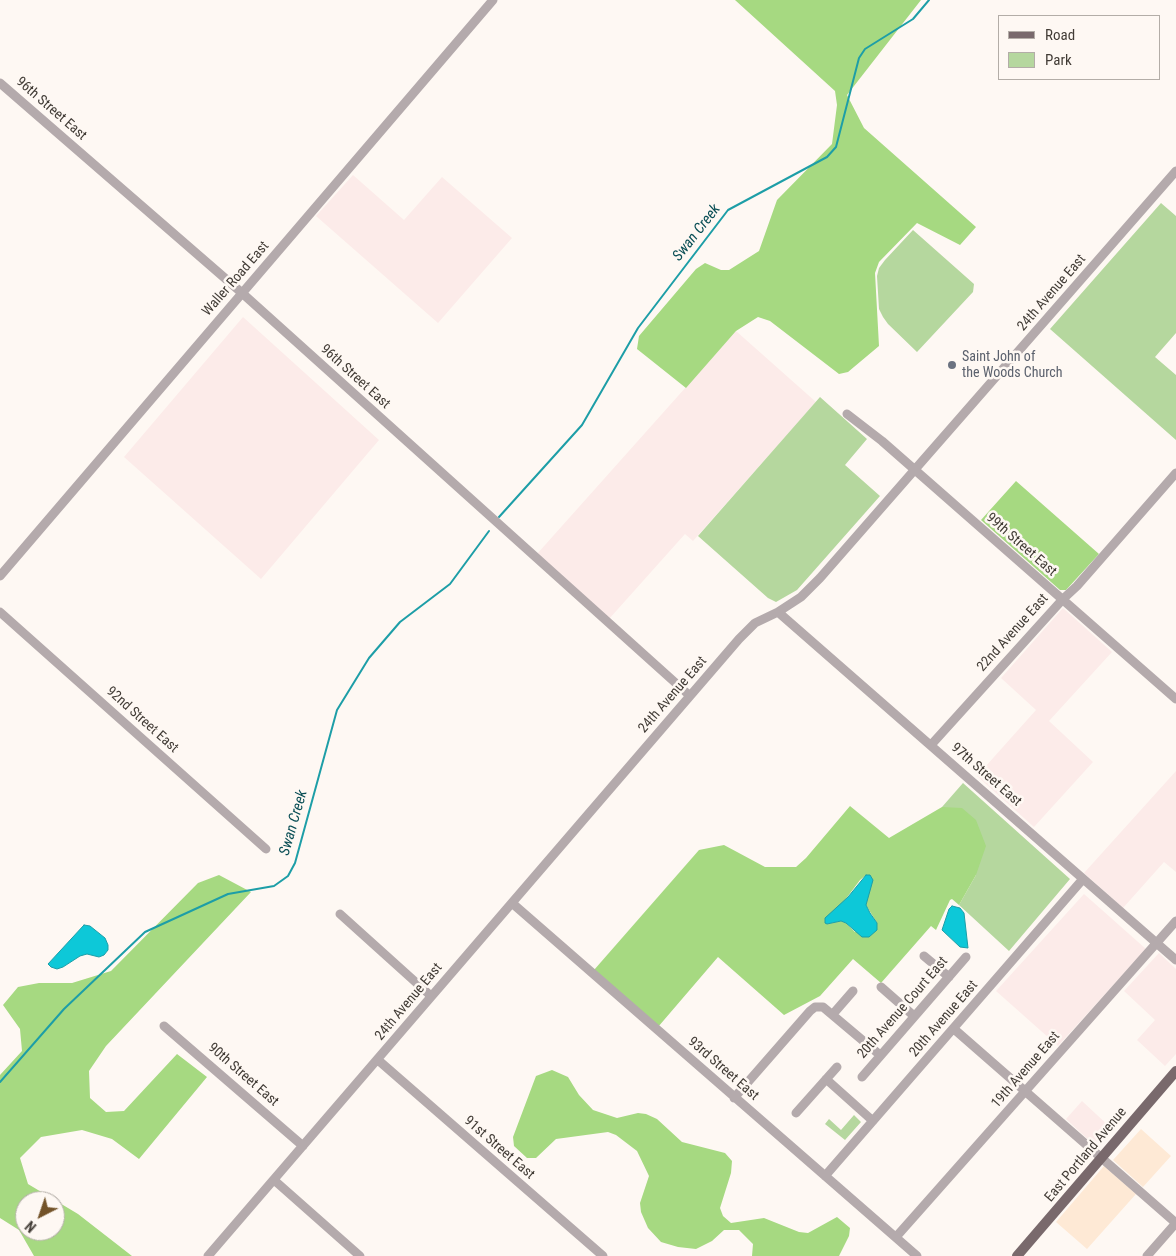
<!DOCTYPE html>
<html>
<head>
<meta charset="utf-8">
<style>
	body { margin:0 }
	#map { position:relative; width:1176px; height:1256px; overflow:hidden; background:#fef8f3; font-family:"Roboto Condensed",sans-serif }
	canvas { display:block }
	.legend { position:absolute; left:998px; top:15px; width:162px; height:65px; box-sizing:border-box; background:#fef8f3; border:1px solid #b3ada7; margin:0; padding:6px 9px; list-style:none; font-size:15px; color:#423c36 }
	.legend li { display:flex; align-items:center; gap:10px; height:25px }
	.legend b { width:25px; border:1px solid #b3ada7 }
	.north { position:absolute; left:15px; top:1191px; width:50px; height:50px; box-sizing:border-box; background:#fef8f3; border:1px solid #b3ada7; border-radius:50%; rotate:221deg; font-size:14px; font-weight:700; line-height:20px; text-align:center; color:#423c36 }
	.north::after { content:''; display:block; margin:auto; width:18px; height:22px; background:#735329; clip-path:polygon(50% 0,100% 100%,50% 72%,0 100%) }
</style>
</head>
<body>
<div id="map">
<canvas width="1176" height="1256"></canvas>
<ul class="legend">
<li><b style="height:6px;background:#79696c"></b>Road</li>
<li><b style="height:14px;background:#b5d79e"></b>Park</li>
</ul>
<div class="north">N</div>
</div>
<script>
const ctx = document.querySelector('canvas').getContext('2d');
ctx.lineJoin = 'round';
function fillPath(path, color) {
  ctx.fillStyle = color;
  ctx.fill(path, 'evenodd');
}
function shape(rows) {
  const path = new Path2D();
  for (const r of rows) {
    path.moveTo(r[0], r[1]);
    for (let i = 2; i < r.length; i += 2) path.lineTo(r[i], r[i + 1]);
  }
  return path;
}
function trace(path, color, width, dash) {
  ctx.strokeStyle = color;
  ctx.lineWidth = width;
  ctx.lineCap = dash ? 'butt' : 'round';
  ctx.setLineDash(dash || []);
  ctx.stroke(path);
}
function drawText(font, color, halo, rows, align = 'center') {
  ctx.font = font + ' "Roboto Condensed",sans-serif';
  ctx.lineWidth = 5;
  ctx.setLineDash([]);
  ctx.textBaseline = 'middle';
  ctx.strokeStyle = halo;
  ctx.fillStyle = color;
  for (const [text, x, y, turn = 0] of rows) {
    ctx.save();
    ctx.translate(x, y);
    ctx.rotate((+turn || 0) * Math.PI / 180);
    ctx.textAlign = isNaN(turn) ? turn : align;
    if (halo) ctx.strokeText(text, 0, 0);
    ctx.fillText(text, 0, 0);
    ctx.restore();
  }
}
const built = shape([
	[1141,1129,1171,1156,1143,1187,1113,1160],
	[1104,1166,1136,1194,1087,1249,1056,1222]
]);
const industrial = shape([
	[353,175,404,220,442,177,512,238,438,323,316,216],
	[243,317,379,440,261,579,124,457],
	[736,331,816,402,693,541,685,534,609,619,537,554],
	[1063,608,1112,652,1049,721,1093,762,1034,827,977,776,1036,710,1001,678],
	[1176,771,1176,872,1164,862,1123,908,1084,873],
	[1084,894,1146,949,1058,1046,996,991],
	[1159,953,1176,969,1176,1054,1165,1066,1137,1040,1155,1020,1124,991],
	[1082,1101,1110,1127,1094,1145,1066,1119]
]);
const green = shape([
	[1161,203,1176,216,1176,333,1155,357,1176,375,1176,440,1050,329],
	[913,230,974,284,973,292,917,352,888,324,883,317,879,309,877,276,879,268,885,260],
	[820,397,867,439,845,465,880,496,797,590,776,602,768,598,698,536],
	[963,783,1070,879,1009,951,959,905,976,875,942,807],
	[854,1115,861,1122,845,1140,825,1124,829,1119,841,1130]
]);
const forest = shape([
	[735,0,921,0,847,95,864,128,976,227,960,245,917,223,879,262,875,273,879,346,848,372,839,374,770,321,758,317,736,331,686,388,637,349,639,336,696,269,705,263,721,270,729,270,759,251,777,200,832,144,837,105,835,91],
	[1016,481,1099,554,1066,590,1060,590,981,520],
	[850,806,889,838,942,807,962,808,976,820,986,846,976,875,959,905,952,899,950,900,936,930,931,926,881,983,853,959,820,996,784,1015,718,957,658,1027,594,970,699,850,724,845,765,867,796,867,806,858],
	[866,875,866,905,877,923,855,932,846,923,841,921,827,924,860,880],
	[219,875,251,892,106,1046,89,1071,90,1098,106,1112,124,1111,177,1054,207,1077,139,1159,112,1139,82,1130,41,1137,20,1158,28,1184,78,1214,132,1256,34,1256,19,1230,0,1218,0,1075,22,1051,20,1029,3,1005,18,987,39,983,72,983,111,971,198,883],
	[25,1201,55,1201,55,1231,25,1231],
	[552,1070,568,1077,579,1095,593,1110,617,1118,638,1113,646,1114,657,1119,682,1142,725,1153,732,1161,731,1173,720,1208,723,1216,731,1223,764,1218,799,1232,808,1233,837,1217,850,1228,849,1236,839,1256,752,1256,753,1244,739,1230,724,1230,712,1241,696,1249,678,1247,661,1242,648,1228,641,1212,640,1203,649,1176,637,1151,616,1135,608,1132,556,1139,536,1158,527,1158,514,1146,513,1137,536,1076]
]);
const water = shape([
	[866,875,870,875,873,880,866,905,870,913,877,923,877,930,869,937,862,937,846,923,841,921,827,924,825,923,825,918,848,897,866,875],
	[952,906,960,908,964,913,968,948,960,947,942,930,949,909,952,906],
	[84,925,90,926,105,938,108,945,108,950,104,955,99,957,87,954,80,956,63,967,57,969,51,967,48,964,84,925]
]);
const stream = shape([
	[499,517,582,425,638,328,728,210,827,157,836,147,859,58,865,49,913,19,929,0],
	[0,1082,64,1009,145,932,228,894,274,886,288,876,295,863,337,710,369,658,400,622,450,584,489,531]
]);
const minor = shape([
	[0,83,242,293,689,695],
	[847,414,882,441,1176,699],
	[0,576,493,0],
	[0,612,266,849],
	[778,612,1176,960],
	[931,745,1063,599,1077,586,1176,473],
	[512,903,917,1256],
	[340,914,431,996],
	[924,956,949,977],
	[881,987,914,1016],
	[833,1014,853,991],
	[164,1026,303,1146],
	[954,1029,1176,1223],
	[378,1060,603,1256],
	[862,1077,966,957],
	[826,1079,873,1121],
	[734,1098,810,1011,815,1007,823,1007,880,1055],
	[796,1113,837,1067],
	[825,1176,1083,879],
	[274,1180,360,1256],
	[896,1237,1176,921],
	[208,1256,739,639,755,623,778,612,801,597,820,578,1176,171],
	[1147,1256,1176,1223]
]);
const major = shape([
	[1017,1256,1176,1071]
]);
const markers = [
	[952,365,5,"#6b7280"]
];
const streetNames = [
	["96th Street East",51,109,41],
	["Waller Road East",236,279,-49],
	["24th Avenue East",1052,293,-49],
	["96th Street East",355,377,42],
	["99th Street East",1021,545,41],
	["22nd Avenue East",1013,633,-48],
	["24th Avenue East",673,695,-49],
	["92nd Street East",142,720,42],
	["97th Street East",986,775,41],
	["24th Avenue East",409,1002,-50],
	["20th Avenue Court East",903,1008,-49],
	["20th Avenue East",944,1019,-49],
	["93rd Street East",723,1069,41],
	["19th Avenue East",1026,1070,-49],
	["90th Street East",243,1075,41],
	["91st Street East",499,1148,41],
	["East Portland Avenue",1086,1155,-50]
];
const worshipNames = [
	["Saint John of",962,357],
	["the Woods Church",962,373]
];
const waterNames = [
	["Swan Creek",697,233,-52],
	["Swan Creek",294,823,-74]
];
fillPath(built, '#fee9d5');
fillPath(industrial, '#fcebe9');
fillPath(green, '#b5d79e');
fillPath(forest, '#a6d981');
fillPath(water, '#0dc8d8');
trace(water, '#1d9ea7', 1);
trace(stream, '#1d9ea7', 2);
trace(minor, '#b4aaac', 9);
trace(major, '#79696c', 10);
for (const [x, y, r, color] of markers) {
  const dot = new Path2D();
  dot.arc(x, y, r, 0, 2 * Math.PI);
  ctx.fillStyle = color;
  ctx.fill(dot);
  trace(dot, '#fef8f3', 2);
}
drawText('14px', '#423c36', '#fef8f3', streetNames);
drawText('14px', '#5b616d', '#fef8f3', worshipNames, 'left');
drawText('italic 15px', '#094e55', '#fef8f3', waterNames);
</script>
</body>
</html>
